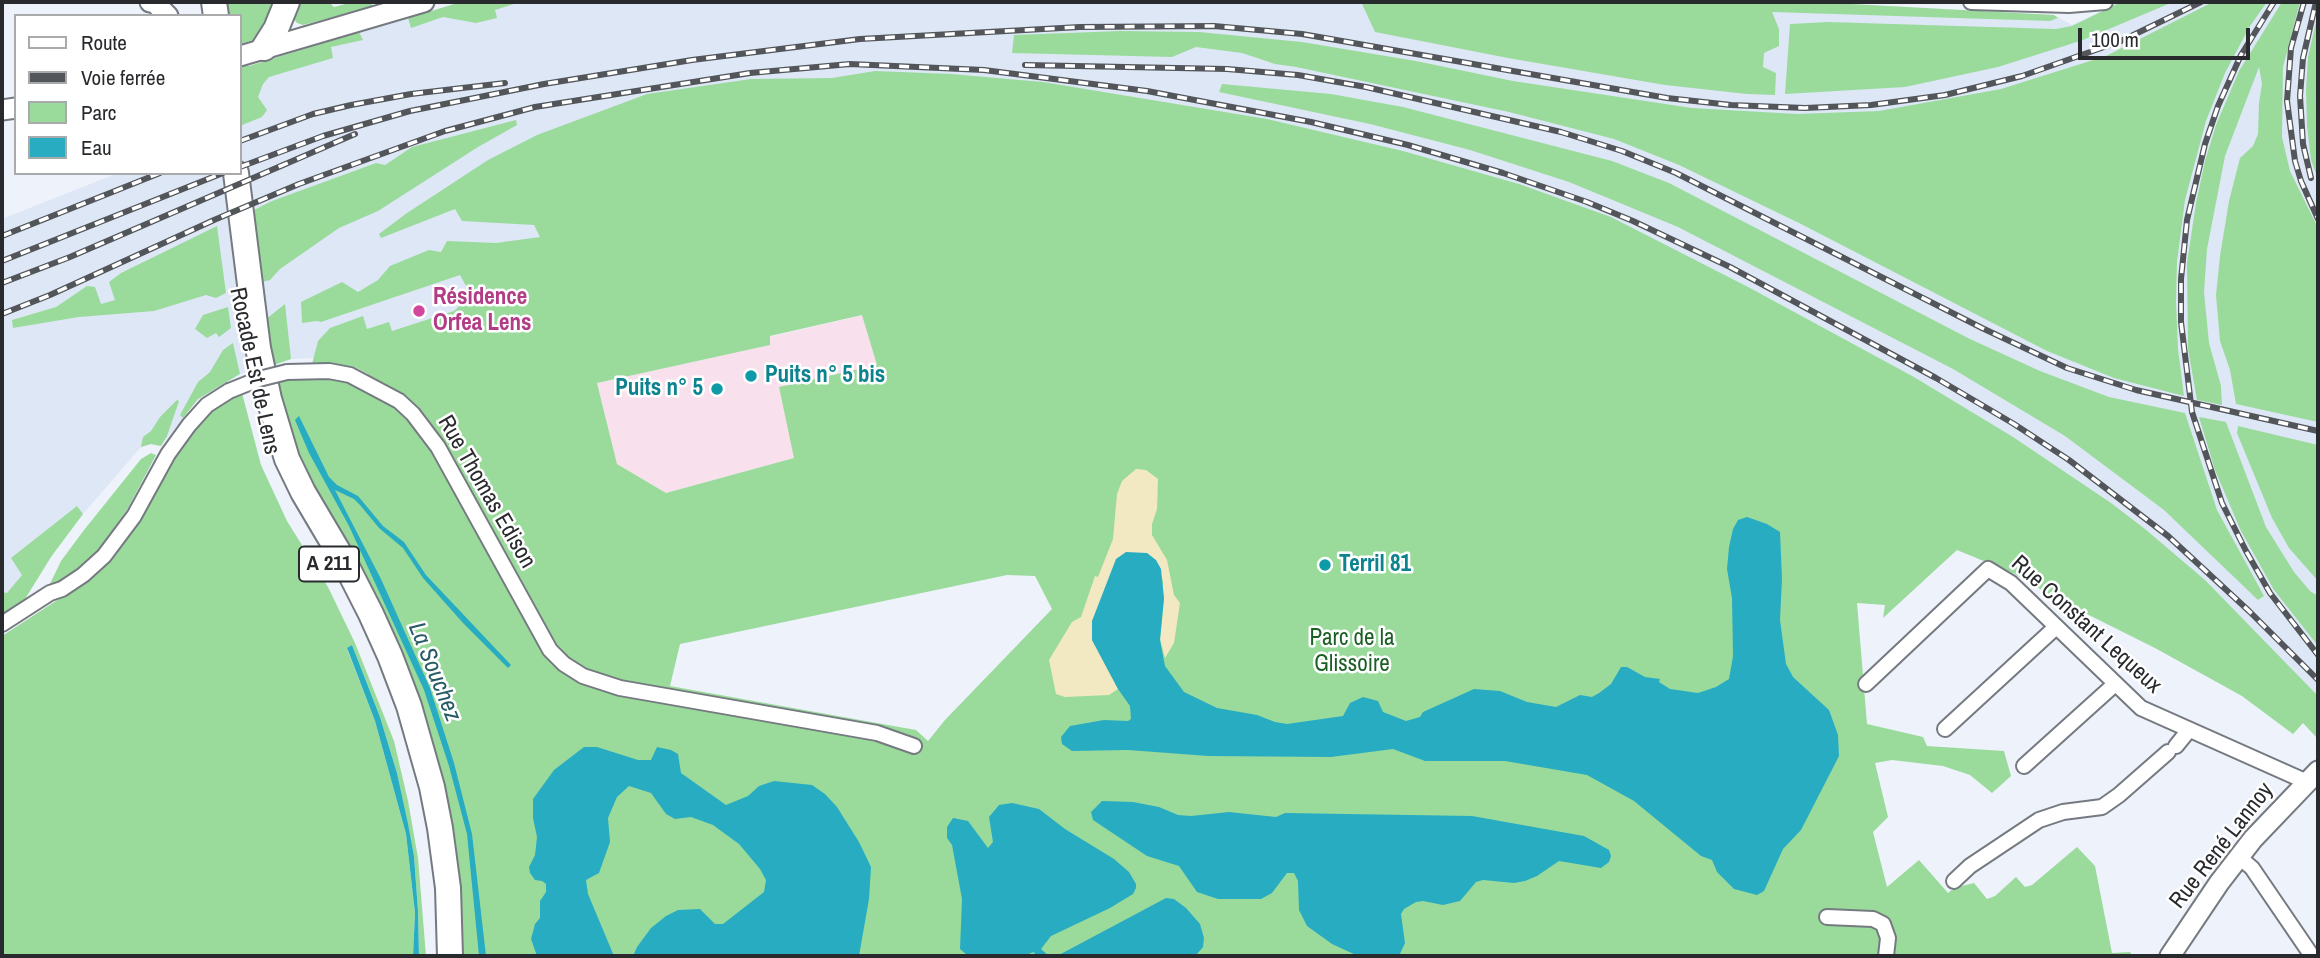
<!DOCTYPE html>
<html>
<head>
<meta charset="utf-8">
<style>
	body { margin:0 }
	#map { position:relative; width:2320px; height:958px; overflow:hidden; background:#edf2fb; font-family:"Archivo Narrow",sans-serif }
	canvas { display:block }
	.frame { position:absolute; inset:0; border:4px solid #282a2d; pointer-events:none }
	.legend { position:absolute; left:14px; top:14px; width:228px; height:161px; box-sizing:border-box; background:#fff; border:2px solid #a9aaab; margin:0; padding:9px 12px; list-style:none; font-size:21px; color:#282a2d }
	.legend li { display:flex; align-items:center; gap:14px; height:35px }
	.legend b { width:35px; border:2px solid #a9aaab }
	.scale { position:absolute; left:2078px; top:28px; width:172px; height:32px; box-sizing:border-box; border:4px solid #282a2d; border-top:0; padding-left:9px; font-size:21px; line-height:24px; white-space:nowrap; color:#282a2d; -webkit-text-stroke:5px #fff; paint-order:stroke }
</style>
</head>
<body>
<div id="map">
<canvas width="2320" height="958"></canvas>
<div class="frame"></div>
<ul class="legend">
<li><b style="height:9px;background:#fff"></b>Route</li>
<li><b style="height:9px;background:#525559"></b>Voie ferrée</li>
<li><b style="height:19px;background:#9adb9c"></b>Parc</li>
<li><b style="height:19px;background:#28acc2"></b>Eau</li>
</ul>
<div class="scale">100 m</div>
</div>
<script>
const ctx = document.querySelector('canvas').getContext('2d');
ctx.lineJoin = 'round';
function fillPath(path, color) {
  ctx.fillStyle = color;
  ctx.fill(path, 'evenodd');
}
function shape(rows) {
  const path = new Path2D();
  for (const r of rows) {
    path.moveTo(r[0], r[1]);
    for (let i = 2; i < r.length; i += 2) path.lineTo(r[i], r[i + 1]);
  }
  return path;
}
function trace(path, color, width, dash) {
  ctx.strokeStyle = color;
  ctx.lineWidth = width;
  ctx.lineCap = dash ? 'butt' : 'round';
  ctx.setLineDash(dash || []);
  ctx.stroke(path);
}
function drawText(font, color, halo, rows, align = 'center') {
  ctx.font = font + ' "Archivo Narrow",sans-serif';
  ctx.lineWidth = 5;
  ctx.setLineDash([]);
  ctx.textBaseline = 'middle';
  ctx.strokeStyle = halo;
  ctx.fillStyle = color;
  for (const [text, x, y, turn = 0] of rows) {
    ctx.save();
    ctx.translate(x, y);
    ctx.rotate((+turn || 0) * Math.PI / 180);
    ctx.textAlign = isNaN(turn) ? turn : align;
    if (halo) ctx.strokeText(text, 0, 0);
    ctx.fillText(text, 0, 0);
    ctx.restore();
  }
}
const built = shape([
	[461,2,1574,2,1588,4,1600,2,1814,2,2054,15,2072,25,2121,2,2318,2,2318,739,2303,723,2293,734,2242,696,2155,648,2059,600,2013,573,1957,550,1091,280,406,354,291,359,240,374,198,399,161,446,151,444,141,447,83,514,2,617,2,219,118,173,240,173,240,126,255,120,249,66]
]);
const industrial = shape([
	[863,315,877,365,779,387,795,458,666,493,617,464,597,383,770,345,770,337]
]);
const green = shape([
	[226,2,281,2,264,37,240,44,240,16,227,16],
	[291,2,329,2,334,7,353,2,372,2,372,7,303,25,297,23,293,18],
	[461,2,520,2,495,10,497,18,476,23,443,17,411,28,408,18],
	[1322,2,1574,2,1588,4,1600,2,1814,2,2054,15,2058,18,2050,21,1772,12,1779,29,1779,46,1764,53,1763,67,1776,73,1775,95,1747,94,1665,85,1508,58,1375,32,1362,4],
	[2121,2,2173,2,2083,40,1998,67,1905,87,1785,94,1790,24,1828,22,2056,29,2072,26],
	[2213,2,2267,2,2250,26,2225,73,2206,121,2185,200,2177,262,2176,302,2178,349,2184,396,2114,378,2047,351,1801,224,1679,165,1614,139,1509,112,1296,67,1275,64,1242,53,1196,47,1172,57,1012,53,1014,35,1120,31,1199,32,1302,42,1416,61,1513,81,1692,108,1797,114,1879,111,2001,89,2106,56],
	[2282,2,2300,2,2283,67,2282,137,2290,171,2318,228,2318,422,2236,404,2230,370,2220,341,2216,295,2220,256,2229,201,2240,158,2253,146,2258,134,2259,103,2262,84,2259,67,2225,156,2207,249,2204,292,2209,343,2221,386,2222,405,2197,400,2188,349,2187,263,2196,203,2205,161,2216,125,2239,71],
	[2318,13,2318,179,2311,160,2307,126,2306,90,2308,57],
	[359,32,363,40,331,47,333,58,269,77,263,84,258,97,267,110,262,117,240,126,240,63,244,62,249,66],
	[875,71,951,74,1043,82,1267,119,1403,151,1519,184,1611,217,1750,288,1914,377,2013,437,2111,503,2145,529,2205,580,2318,696,2318,739,2303,723,2293,734,2242,696,2155,648,2059,600,2013,573,1957,550,1883,618,1885,605,1857,603,1867,724,1923,737,1927,746,2004,751,2011,776,1992,793,1970,775,1943,766,1892,760,1875,763,1888,817,1873,832,1887,887,1919,860,1948,893,1954,888,1974,883,1987,899,1995,896,2016,877,2025,887,2032,885,2077,847,2095,866,2112,953,2130,952,2132,956,463,956,457,859,445,787,414,689,298,462,277,382,300,378,329,378,353,383,368,374,355,367,312,364,318,341,330,328,363,316,367,329,389,322,392,331,454,311,471,295,460,275,321,322,317,321,302,323,301,302,342,282,358,292,378,280,390,266,429,250,441,252,447,241,496,243,540,237,534,225,462,221,455,209,381,238,379,234,407,213,488,160,537,135,647,94,751,79,832,78],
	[862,315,877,365,779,387,794,458,666,493,617,464,597,383,770,345,770,336],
	[1007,575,1035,576,1052,609,945,720,928,741,916,730,670,686,680,644],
	[1222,84,1331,94,1403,107,1612,161,1669,183,1970,339,2040,371,2109,397,2185,413,2217,510,2264,596,2258,600,2164,510,2065,436,1953,369,1678,227,1569,182,1470,150,1370,124,1219,92],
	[516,120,517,125,478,147,378,211,339,228,280,269,270,280,262,282,252,211,272,201,376,163,385,165,412,147],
	[217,226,226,293,216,298,206,295,154,311,79,317,13,328,12,320,56,307,87,286,95,287,101,304,115,300,109,282,121,273],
	[285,304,291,359,274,365,265,320],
	[228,307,231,328,219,337,216,333,207,338,195,329,203,315],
	[233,343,240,374,198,399,183,418,180,415,198,382,210,372,223,350],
	[242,393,261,465,287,521,328,587,355,643,394,741,408,801,418,858,426,956,419,956,418,911,414,856,397,773,380,717,352,645,347,649,375,721,406,834,415,913,413,956,2,956,2,636,62,597,95,571,201,418,218,404],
	[177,400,179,401,167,436,161,446,151,444,141,447,143,437,151,431,160,417],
	[2199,417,2226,422,2266,527,2294,572,2310,591,2318,596,2318,646,2274,590,2241,531,2215,470],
	[2238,426,2318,445,2318,581,2289,548,2272,518,2237,433],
	[151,453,156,455,128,508,104,544,84,565,48,588,61,561,84,530,141,459],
	[77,506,83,514,51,557,22,604,2,617,2,592,7,593,22,575,11,558]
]);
const sand = shape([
	[1136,469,1146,470,1158,479,1157,509,1152,524,1152,535,1167,560,1174,595,1180,603,1174,643,1165,658,1160,639,1164,598,1162,591,1163,580,1103,597,1092,621,1092,640,1118,689,1109,695,1065,697,1056,694,1049,660,1072,622,1081,617,1095,576,1098,577,1113,539,1117,494,1122,481]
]);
const water = shape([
	[299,416,329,477,337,485,358,496,383,526,404,542,426,575,511,665,508,668,463,623,423,578,403,548,379,528,360,505,354,499,335,490,381,579,430,688,454,763,472,834,486,956,479,956,467,834,449,766,424,690,349,526,309,453,295,420],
	[1747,517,1767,524,1780,532,1782,579,1780,620,1786,664,1793,677,1829,710,1838,735,1839,756,1801,830,1783,849,1764,891,1757,895,1734,889,1717,872,1712,860,1701,856,1634,801,1587,775,1505,761,1425,761,1393,749,1331,757,1208,756,1128,750,1072,751,1062,744,1061,737,1070,726,1104,720,1128,721,1131,719,1130,706,1118,689,1092,640,1092,621,1116,559,1126,552,1147,553,1156,560,1161,569,1164,598,1160,640,1165,666,1184,692,1217,708,1257,715,1275,722,1287,724,1343,716,1350,703,1363,697,1378,701,1383,712,1406,721,1420,717,1423,712,1474,689,1500,691,1527,702,1556,707,1580,695,1592,697,1599,693,1611,684,1621,667,1627,667,1645,677,1660,679,1659,682,1670,689,1698,693,1716,687,1729,679,1733,656,1732,598,1727,569,1729,547,1733,529,1738,520],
	[352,645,380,717,397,773,408,824,414,856,418,911,419,956,413,956,415,913,406,834,375,721,347,648],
	[584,747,597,747,638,760,651,760,657,747,671,750,678,754,681,773,726,805,748,796,759,786,774,781,812,785,825,794,837,807,859,842,871,867,869,899,859,956,633,956,637,947,651,928,666,916,678,910,700,909,715,924,723,924,764,892,766,880,760,869,739,844,713,825,691,817,675,819,666,814,651,793,629,786,617,797,608,818,610,842,599,873,586,880,588,894,614,956,537,956,531,939,535,924,540,918,540,901,546,892,546,884,542,881,535,880,530,873,529,867,535,855,537,837,533,818,533,799,554,770],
	[1102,801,1133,802,1159,807,1178,815,1191,816,1229,812,1276,817,1285,813,1472,816,1584,836,1609,850,1611,856,1609,862,1601,868,1559,861,1537,876,1525,881,1514,883,1483,880,1476,882,1460,901,1443,905,1423,901,1416,902,1404,909,1401,914,1405,943,1399,956,1358,956,1332,944,1307,926,1299,910,1298,881,1294,873,1287,873,1272,893,1261,899,1218,899,1197,892,1179,866,1147,856,1093,820,1091,812],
	[1012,803,1039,809,1065,829,1114,859,1129,872,1136,884,1136,888,1133,894,1110,908,1051,936,1041,949,1049,956,1035,956,1034,952,1023,956,967,955,960,949,962,899,952,845,947,838,947,827,953,818,968,821,988,848,993,842,989,817,999,805],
	[1166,898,1174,899,1186,908,1200,924,1204,938,1203,947,1197,954,1189,956,1168,954,1161,956,1057,956]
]);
const street = shape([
	[1971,2,2069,5,2105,2],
	[287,372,329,371,350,375,399,401,413,414,438,447,550,650,564,664,583,676,620,688,877,733,914,746],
	[2,624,50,593,62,589,83,575,104,556,134,516,168,454,189,425,207,405,229,391],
	[1866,684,1988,569,2011,583,2141,708,2307,782],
	[1945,729,2056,627],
	[2176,746,2189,730],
	[2024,766,2115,684],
	[2239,857,2252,868,2312,956],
	[1954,881,1970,866,2039,820,2063,812,2102,807,2119,795,2168,752],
	[1827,917,1873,919,1883,924,1888,938,1886,956]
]);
const secondary = shape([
	[150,2,155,3,168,16],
	[240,56,424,2],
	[2,110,16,108],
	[2170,956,2219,883,2253,839,2318,771]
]);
const highway = shape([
	[214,2,216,16],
	[264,48,276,29,287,2],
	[236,173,258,348,269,399,287,459,303,492,345,563,371,614,390,656,409,706,432,787,440,828,448,888,450,956]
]);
const rail = shape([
	[2274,2,2241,55,2218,106,2205,144,2187,220,2181,279,2181,322,2192,412,2222,503,2246,551,2270,593,2318,655],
	[2304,2,2291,48,2287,101,2295,161,2301,181,2318,219],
	[1025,65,1227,69,1298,75,1366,87,1561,132,1622,151,1676,173,1982,328,2067,368,2136,390,2318,431],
	[240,141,313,114,351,105,411,94,505,83],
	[240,167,323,136,410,111,544,84,692,60,860,39,1080,27,1214,26,1302,34,1667,98,1731,105,1805,108,1871,105,1945,95,2022,76,2121,41,2201,2],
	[2311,178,2303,144,2300,96,2303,58,2316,2],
	[2,236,160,173],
	[2,261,223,173],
	[2,283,70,257,355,134],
	[2,314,50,295,214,220,299,184,445,131,535,107,750,73,850,64,984,70,1147,91,1311,122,1408,145,1503,173,1587,202,1633,221,1730,267,1936,378,2014,424,2069,460,2168,536,2249,611,2318,680]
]);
const streetBridge = shape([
	[229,391,259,379,287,372]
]);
const markers = [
	[419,311,7,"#d1479c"],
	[751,376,7,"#0f9aa8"],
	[717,389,7,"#0f9aa8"],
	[1325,565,7,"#0f9aa8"]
];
const shields = [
	[329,564,60]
];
const shieldNames = [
	["A 211",329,564]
];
const hotelNames = [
	["Résidence",433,298],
	["Orfea Lens",433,324]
];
const streetNames = [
	["Rocade Est de Lens",254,371,78],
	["Rue Thomas Edison",486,492,60],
	["Rue Constant Lequeux",2086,625,42],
	["Rue René Lannoy",2222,846,-52]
];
const cultureNames = [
	["Puits n° 5 bis",765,376],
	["Puits n° 5",703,389,"right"],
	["Terril 81",1339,565]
];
const parkNames = [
	["Parc de la",1352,639],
	["Glissoire",1352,665]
];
const waterNames = [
	["La Souchez",434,672,68]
];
fillPath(built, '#dee7f6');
fillPath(industrial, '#f8e1ed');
fillPath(green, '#9adb9c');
fillPath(sand, '#f2e9c3');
fillPath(water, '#28acc2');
trace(street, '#757a81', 18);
trace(secondary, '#757a81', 23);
trace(highway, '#757a81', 28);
trace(street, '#fff', 14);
trace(secondary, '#fff', 19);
trace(highway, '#fff', 24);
trace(rail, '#525559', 6);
trace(rail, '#fff', 3.5, [10]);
trace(streetBridge, '#757a81', 18, []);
trace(streetBridge, '#fff', 14);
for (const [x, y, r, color] of markers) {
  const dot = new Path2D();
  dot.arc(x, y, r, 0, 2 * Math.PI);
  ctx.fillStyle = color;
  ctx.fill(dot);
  trace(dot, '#fff', 2.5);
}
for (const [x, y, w] of shields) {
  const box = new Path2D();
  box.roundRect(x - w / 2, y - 17.5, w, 35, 5);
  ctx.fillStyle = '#fff';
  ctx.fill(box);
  trace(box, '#282a2d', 2);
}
drawText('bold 21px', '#282a2d', null, shieldNames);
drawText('bold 23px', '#b23c85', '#fff', hotelNames, 'left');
drawText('23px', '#282a2d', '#fff', streetNames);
drawText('bold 23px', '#0d838f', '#fff', cultureNames, 'left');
drawText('23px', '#1c5f25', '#fff', parkNames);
drawText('italic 24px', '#285b65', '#fff', waterNames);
</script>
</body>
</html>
